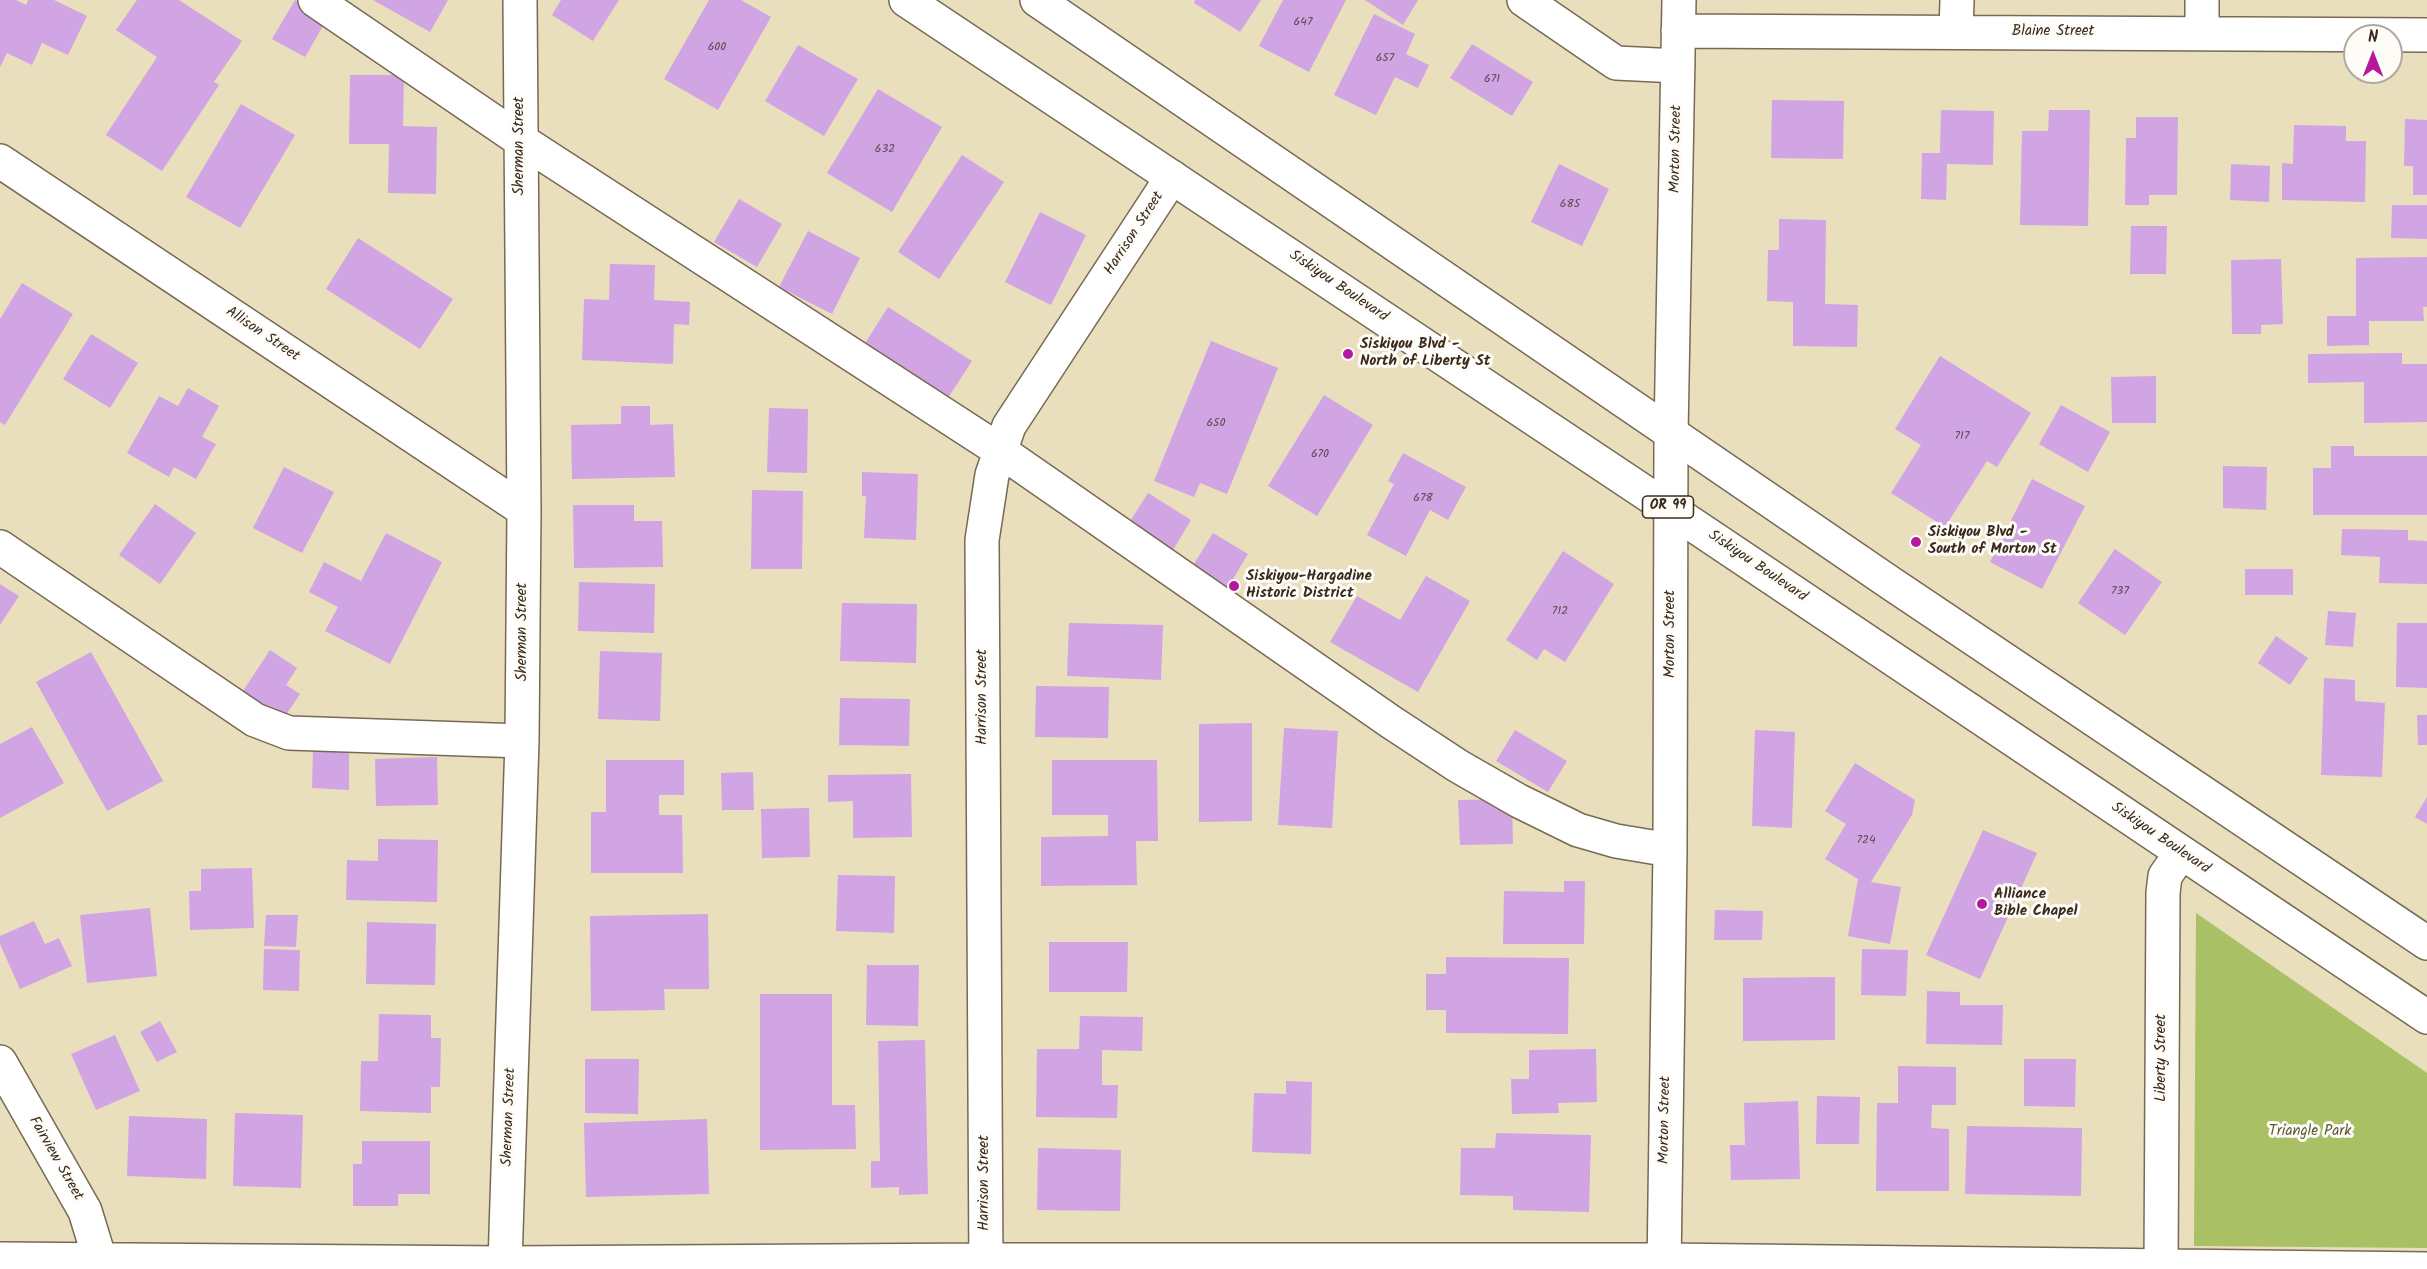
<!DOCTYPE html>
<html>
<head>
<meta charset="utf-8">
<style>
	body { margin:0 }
	#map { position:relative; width:2427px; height:1269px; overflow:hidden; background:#e9dfbc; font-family:Kalam,sans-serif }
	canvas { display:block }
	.north { position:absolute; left:2343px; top:24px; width:60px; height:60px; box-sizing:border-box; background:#fdfcf7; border:2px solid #afa8a0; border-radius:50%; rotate:0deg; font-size:16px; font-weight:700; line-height:24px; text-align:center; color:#3b2a1e }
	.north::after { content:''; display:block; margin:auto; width:21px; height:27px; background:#b5179e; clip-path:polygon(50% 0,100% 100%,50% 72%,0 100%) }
</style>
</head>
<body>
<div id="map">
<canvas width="2427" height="1269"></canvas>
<div class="north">N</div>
</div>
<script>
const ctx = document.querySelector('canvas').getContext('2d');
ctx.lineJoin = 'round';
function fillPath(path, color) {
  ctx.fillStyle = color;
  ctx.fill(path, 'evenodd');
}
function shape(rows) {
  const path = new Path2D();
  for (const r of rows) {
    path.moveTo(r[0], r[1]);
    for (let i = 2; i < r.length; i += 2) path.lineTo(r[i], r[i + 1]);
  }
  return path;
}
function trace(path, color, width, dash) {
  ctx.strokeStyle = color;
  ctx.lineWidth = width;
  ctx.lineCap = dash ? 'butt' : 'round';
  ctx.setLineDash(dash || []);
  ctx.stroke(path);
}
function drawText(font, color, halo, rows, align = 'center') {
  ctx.font = font + ' Kalam,sans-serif';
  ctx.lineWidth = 6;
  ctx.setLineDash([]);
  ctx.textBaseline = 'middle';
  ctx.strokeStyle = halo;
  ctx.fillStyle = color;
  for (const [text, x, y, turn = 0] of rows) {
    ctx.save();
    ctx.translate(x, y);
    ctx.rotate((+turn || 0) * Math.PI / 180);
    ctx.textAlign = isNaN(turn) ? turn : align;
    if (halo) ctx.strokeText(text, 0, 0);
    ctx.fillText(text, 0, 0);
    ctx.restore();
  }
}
const green = shape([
	[2196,913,2427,1073,2427,1248,2194,1246]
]);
const building = shape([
	[0,0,16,0,26,5,28,0,54,0,87,16,68,55,42,43,32,65,7,53,0,67],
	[137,0,179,0,242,41,214,82,219,85,162,171,106,135,157,57,116,30],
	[295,0,327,19,305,57,272,39],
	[373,0,448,0,430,32],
	[561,0,619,0,593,41,552,15],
	[709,0,741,0,771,17,718,110,664,79],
	[1195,0,1261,0,1240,32,1194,3],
	[1283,0,1346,0,1309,72,1259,46],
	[1365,0,1418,0,1403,25],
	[1374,14,1415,34,1406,54,1429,65,1418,88,1395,77,1376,115,1334,95],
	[1472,44,1533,82,1512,116,1450,78],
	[798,45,858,79,824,136,765,101],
	[350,75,404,75,403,126,437,127,436,194,388,193,389,144,349,144],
	[878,89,942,127,892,212,827,173],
	[1772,100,1844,101,1843,159,1771,158],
	[241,104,295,135,240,228,186,197],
	[1941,110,1994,111,1993,165,1947,164,1946,200,1921,199,1922,153,1940,153],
	[2049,110,2090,110,2088,226,2020,225,2022,131,2048,131],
	[2136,117,2178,117,2177,195,2149,195,2149,205,2125,205,2126,138,2136,138],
	[2405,119,2427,120,2427,195,2413,195,2413,166,2404,166],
	[2294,125,2346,126,2346,141,2366,141,2365,202,2282,200,2282,163,2293,164],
	[962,155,1004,182,939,279,898,252],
	[1559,164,1609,189,1582,246,1531,222],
	[2231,164,2270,166,2269,202,2230,200],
	[739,199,782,224,757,267,714,242],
	[2392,205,2427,205,2427,239,2391,238],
	[1040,212,1086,235,1051,305,1005,282],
	[1779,219,1826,220,1825,304,1858,305,1857,347,1793,346,1793,302,1767,301,1768,250,1779,250],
	[2131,226,2167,226,2166,274,2130,274],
	[808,231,860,258,832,314,779,287],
	[358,238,453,299,420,349,326,289],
	[2427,257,2427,307,2423,307,2424,321,2369,321,2369,345,2327,346,2327,316,2356,316,2356,258],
	[2281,259,2283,324,2261,325,2261,334,2232,334,2231,260],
	[610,264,655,265,654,300,690,302,689,325,674,324,673,364,582,360,584,299,609,300],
	[22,283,73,314,5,425,0,422,0,319],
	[888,307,972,361,948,398,864,345],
	[91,334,138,363,110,408,63,379],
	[1211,341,1278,368,1227,494,1200,483,1194,497,1154,481],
	[2402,353,2402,364,2427,364,2427,422,2364,423,2364,382,2308,383,2308,354],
	[1940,356,2031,413,1997,467,1987,461,1945,527,1891,493,1921,445,1895,429],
	[2156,376,2156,423,2112,423,2111,377],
	[188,388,219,406,202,437,216,444,196,479,174,467,169,477,127,453,159,396,178,406],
	[1324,395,1373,425,1317,516,1268,486],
	[2061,405,2110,432,2088,472,2039,444],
	[621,406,650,406,650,425,673,424,675,477,572,479,571,425,621,424],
	[769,408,808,409,807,473,767,472],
	[2331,446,2354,446,2354,456,2427,456,2427,515,2313,515,2313,468,2331,468],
	[1403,453,1466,487,1448,520,1430,510,1406,556,1367,535,1394,484,1388,481],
	[2223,466,2267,467,2266,510,2223,508],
	[284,467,334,492,302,553,253,528],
	[862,472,918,474,916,540,864,538,866,496,862,496],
	[2032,479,2085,506,2042,589,1990,562],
	[752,490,803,491,802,569,751,569],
	[1148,493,1191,520,1173,550,1129,523],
	[155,504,196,533,160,584,119,555],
	[573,505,634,505,634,521,662,521,663,567,574,568],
	[2342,529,2408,530,2408,540,2427,541,2427,584,2379,583,2380,557,2341,555],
	[386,533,442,562,390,664,325,631,338,607,309,592,324,562,361,581],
	[1213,533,1248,554,1227,589,1192,567],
	[2115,549,2162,582,2125,635,2078,603],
	[1563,551,1614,584,1565,662,1544,649,1537,660,1506,640],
	[2245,569,2293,569,2293,595,2245,595],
	[1426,576,1470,601,1418,692,1330,642,1357,596,1400,620],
	[579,582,655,584,654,633,578,631],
	[0,584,19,596,0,625],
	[842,603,917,604,916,663,840,661],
	[2328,611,2356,613,2353,647,2325,645],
	[1069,623,1163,625,1161,680,1067,676],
	[2397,623,2427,623,2427,688,2396,687],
	[2276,636,2308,658,2290,685,2258,663],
	[270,650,297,668,286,685,300,694,282,721,241,694],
	[600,651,662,653,660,721,598,719],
	[91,652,163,781,107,811,36,682],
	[2324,678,2355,680,2355,701,2385,703,2382,777,2321,775],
	[1036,686,1109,687,1108,738,1035,737],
	[840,698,910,699,909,746,839,745],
	[2417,715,2427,715,2427,745,2418,745],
	[1252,723,1252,821,1199,822,1199,724],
	[32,727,64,783,0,818,0,744],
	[1284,728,1338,731,1332,828,1278,825],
	[1515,730,1567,761,1548,792,1496,761],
	[1755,730,1795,732,1792,828,1752,826],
	[313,751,349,752,349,790,312,788],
	[437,757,438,805,376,806,375,759],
	[606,760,684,760,684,795,659,795,659,815,682,815,683,873,591,873,591,812,606,812],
	[1052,760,1157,760,1158,841,1136,841,1137,885,1041,886,1041,837,1108,836,1108,815,1052,815],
	[1855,763,1915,800,1912,815,1871,882,1901,887,1890,944,1848,936,1858,879,1825,859,1846,824,1825,811],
	[753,772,754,810,722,810,721,773],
	[911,774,912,837,853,838,853,801,828,802,828,775],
	[2427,797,2427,824,2415,817],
	[1512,799,1513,844,1460,845,1458,800],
	[809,808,810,857,762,858,761,809],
	[1983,830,2037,853,1980,979,1926,955],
	[378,839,438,840,437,902,346,900,347,860,378,861],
	[252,868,254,928,190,930,189,891,201,891,201,869],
	[838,875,895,876,894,933,836,931],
	[1564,881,1585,881,1584,944,1503,944,1504,891,1564,892],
	[150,908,157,976,87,983,80,915],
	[1715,910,1763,911,1762,940,1714,940],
	[708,914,709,989,664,989,665,1010,591,1011,590,916],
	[266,915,298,915,296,947,264,946],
	[34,921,45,944,59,938,72,966,20,989,0,944,0,936],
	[367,922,436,924,435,985,366,984],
	[1049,942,1128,942,1127,992,1049,992],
	[264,949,300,950,299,991,263,990],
	[1862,949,1908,950,1906,996,1861,995],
	[1446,957,1569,958,1568,1034,1446,1033,1446,1010,1426,1010,1426,974,1446,974],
	[867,965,919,965,918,1026,866,1025],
	[1835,977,1835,1040,1743,1041,1743,978],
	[1927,991,1960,992,1960,1005,2003,1005,2002,1045,1926,1044],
	[760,994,832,994,832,1105,855,1105,856,1149,760,1150],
	[379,1014,431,1015,431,1038,441,1038,440,1087,431,1087,431,1113,360,1111,361,1061,378,1061],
	[1080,1016,1143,1017,1142,1051,1102,1050,1102,1085,1118,1085,1117,1118,1036,1117,1037,1049,1079,1049],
	[160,1021,177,1052,157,1062,140,1032],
	[115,1035,140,1091,96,1110,71,1054],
	[925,1040,928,1194,899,1195,899,1187,871,1188,871,1161,880,1161,878,1041],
	[1596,1049,1597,1102,1558,1103,1559,1113,1512,1114,1511,1079,1529,1079,1529,1050],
	[585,1059,639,1059,638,1114,585,1113],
	[2024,1059,2076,1059,2075,1107,2024,1106],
	[1898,1066,1956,1067,1956,1105,1932,1105,1931,1128,1949,1129,1949,1191,1876,1191,1877,1103,1898,1103],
	[1286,1081,1312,1082,1311,1154,1252,1152,1254,1093,1286,1094],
	[1817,1096,1860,1097,1859,1144,1816,1144],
	[1798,1101,1800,1179,1731,1180,1730,1145,1745,1145,1744,1103],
	[235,1113,303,1115,301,1188,233,1186],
	[129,1116,207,1119,206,1179,127,1176],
	[707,1119,709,1194,586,1197,584,1123],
	[1967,1126,2082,1128,2081,1196,1965,1194],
	[1496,1133,1591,1135,1589,1212,1513,1210,1513,1196,1460,1195,1461,1148,1495,1148],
	[362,1141,430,1141,430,1194,398,1194,398,1206,353,1206,353,1164,362,1164],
	[1038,1148,1121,1150,1120,1211,1037,1210]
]);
const minor = shape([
	[315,0,519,139,999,450,1391,722,1458,766,1519,801,1578,830,1616,841,1670,850],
	[1524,0,1616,63,1678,66],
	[2202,0,2202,34],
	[1678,31,2427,35],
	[1956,32,1957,0],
	[0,161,524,510],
	[0,547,255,720,289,733,522,741],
	[0,1062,85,1211,100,1260],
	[0,1259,505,1263,986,1260,1665,1260,2427,1269],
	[505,1263,522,741,524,510,520,0],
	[986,1269,982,540,992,475,1009,426,1172,177],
	[1664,1269,1670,850,1671,434,1679,0],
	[2161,1269,2163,893,2165,876,2181,853]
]);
const major = shape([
	[906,0,1671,510,2427,1017],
	[1037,0,1889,582,2427,943]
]);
const markers = [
	[1348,354,6,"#b5179e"],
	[1916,542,6,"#b5179e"],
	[1234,586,6,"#b5179e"],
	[1982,904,6,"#b5179e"]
];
const numberNames = [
	["647",1303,23],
	["600",717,48],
	["657",1385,59],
	["671",1492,80],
	["632",885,150],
	["685",1570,205],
	["650",1216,424],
	["717",1962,437],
	["670",1320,455],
	["678",1423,499],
	["737",2120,592],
	["712",1560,612],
	["724",1866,841]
];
const shields = [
	[1668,507,51]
];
const shieldNames = [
	["OR 99",1668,507]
];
const streetNames = [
	["Blaine Street",2053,32],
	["Sherman Street",520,146,-90],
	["Morton Street",1677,149,-89],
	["Harrison Street",1135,234,-57],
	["Siskiyou Boulevard",1338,287,34],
	["Allison Street",262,335,34],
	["Siskiyou Boulevard",1757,567,34],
	["Sherman Street",523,632,-90],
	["Morton Street",1671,634,-90],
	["Harrison Street",983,697,-90],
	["Siskiyou Boulevard",2160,839,34],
	["Liberty Street",2162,1058,-90],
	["Sherman Street",510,1117,-88],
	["Morton Street",1666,1120,-89],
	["Fairview Street",55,1159,60],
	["Harrison Street",985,1183,-90]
];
const poiNames = [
	["Siskiyou Blvd -",1360,345],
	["North of Liberty St",1360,362],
	["Siskiyou Blvd -",1928,533],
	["South of Morton St",1928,550],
	["Siskiyou-Hargadine",1246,577],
	["Historic District",1246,594],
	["Alliance",1994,895],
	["Bible Chapel",1994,912]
];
const parkNames = [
	["Triangle Park",2310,1132]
];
fillPath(green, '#a9c065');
fillPath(building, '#d1a4e4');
trace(minor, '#786955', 36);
trace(major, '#786955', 36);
trace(minor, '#fff', 33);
trace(major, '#fff', 33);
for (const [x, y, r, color] of markers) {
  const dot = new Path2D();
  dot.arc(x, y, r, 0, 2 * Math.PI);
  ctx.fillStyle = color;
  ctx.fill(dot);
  trace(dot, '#fdfcf7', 2);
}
drawText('12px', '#604850', null, numberNames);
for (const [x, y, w] of shields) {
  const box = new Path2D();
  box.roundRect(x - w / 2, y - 11, w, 22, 4.5);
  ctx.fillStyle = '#fdfcf7';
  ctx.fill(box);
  trace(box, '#3b2a1e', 1.5);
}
drawText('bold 14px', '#3b2a1e', null, shieldNames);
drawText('15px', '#3b2a1e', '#fdfcf7', streetNames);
drawText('bold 15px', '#3b2a1e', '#fdfcf7', poiNames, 'left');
drawText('15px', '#5c5733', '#fdfcf7', parkNames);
</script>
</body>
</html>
